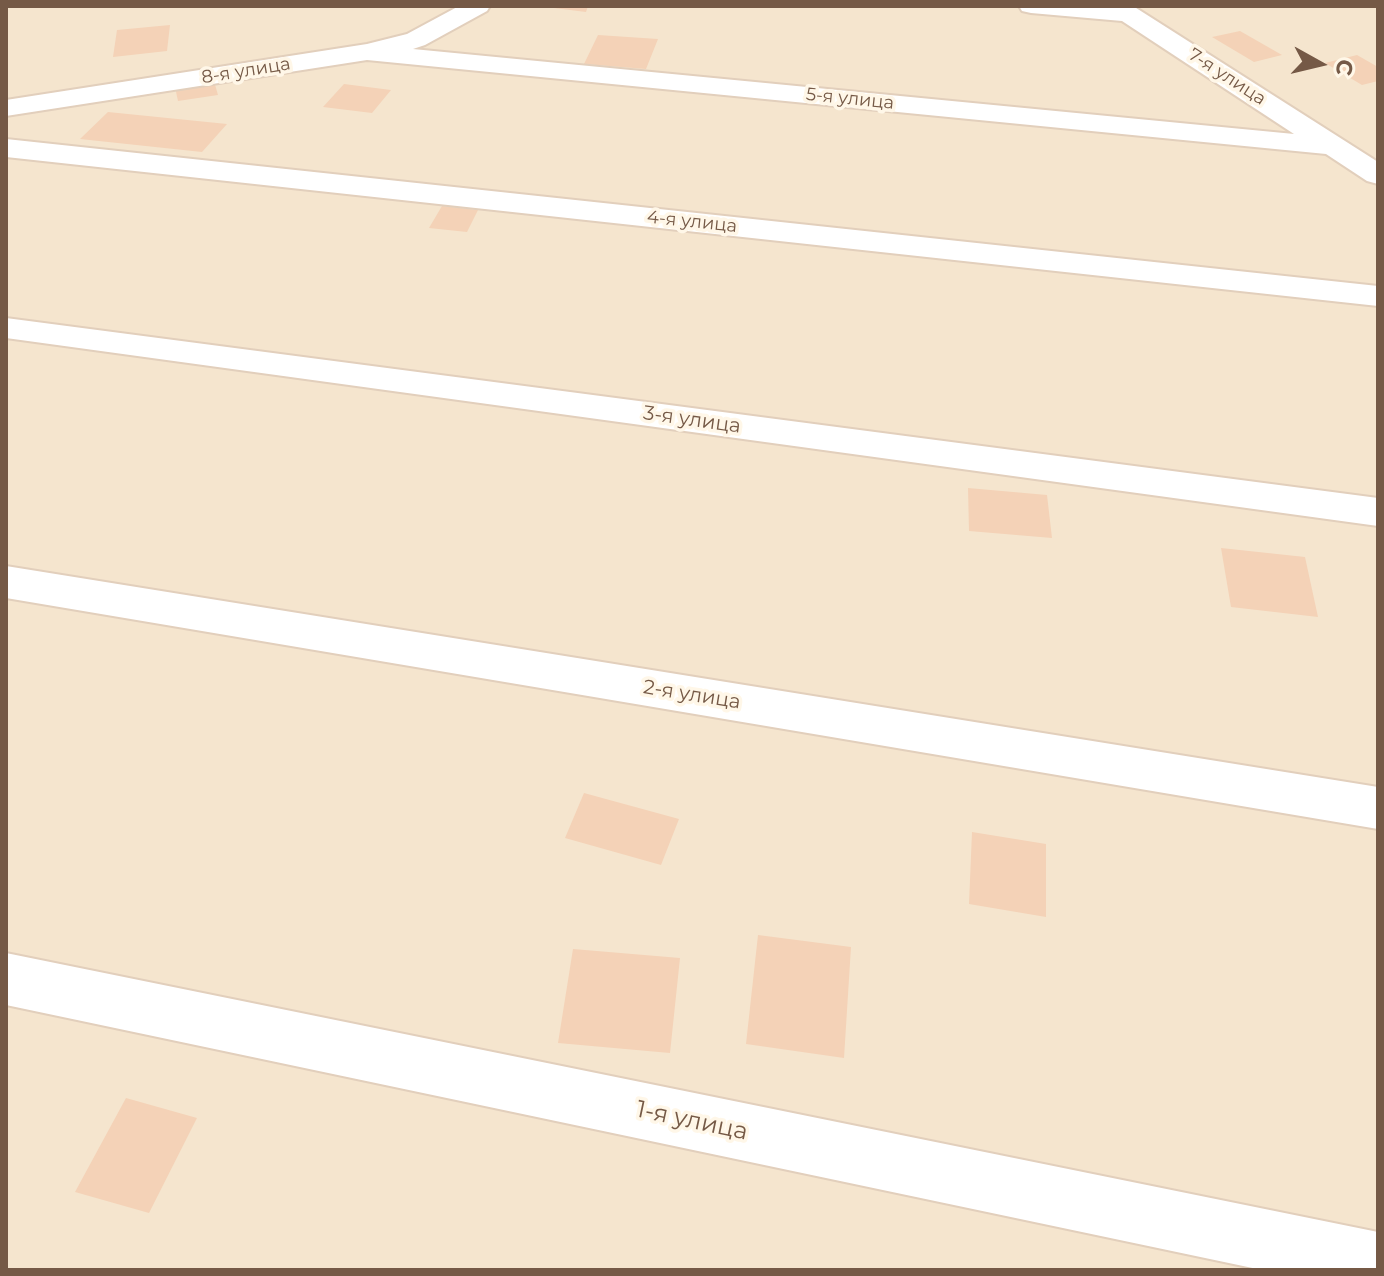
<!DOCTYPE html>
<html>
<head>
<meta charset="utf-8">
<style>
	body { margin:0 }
	#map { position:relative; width:1384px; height:1276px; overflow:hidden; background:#fdf3e0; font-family:Montserrat,sans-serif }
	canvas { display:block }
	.frame { position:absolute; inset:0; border:8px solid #755946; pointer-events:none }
	.north { position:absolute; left:1280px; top:24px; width:80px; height:80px; -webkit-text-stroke:6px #fff7e8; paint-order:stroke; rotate:98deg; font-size:22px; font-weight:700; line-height:32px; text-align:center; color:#755946 }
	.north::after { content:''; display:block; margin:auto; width:28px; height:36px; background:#755946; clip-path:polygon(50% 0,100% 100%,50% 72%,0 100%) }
</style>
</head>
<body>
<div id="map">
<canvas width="1384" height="1276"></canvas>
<div class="frame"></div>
<div class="north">С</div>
</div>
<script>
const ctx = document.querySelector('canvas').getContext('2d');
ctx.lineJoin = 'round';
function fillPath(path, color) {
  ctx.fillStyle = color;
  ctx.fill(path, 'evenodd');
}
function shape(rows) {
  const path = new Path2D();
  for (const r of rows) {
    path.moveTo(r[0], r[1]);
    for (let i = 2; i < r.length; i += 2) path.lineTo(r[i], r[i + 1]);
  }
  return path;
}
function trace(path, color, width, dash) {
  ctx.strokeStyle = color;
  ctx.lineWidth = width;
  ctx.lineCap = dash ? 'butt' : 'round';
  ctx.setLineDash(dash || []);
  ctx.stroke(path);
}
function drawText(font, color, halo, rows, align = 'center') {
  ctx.font = font + ' Montserrat,sans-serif';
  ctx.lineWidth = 7;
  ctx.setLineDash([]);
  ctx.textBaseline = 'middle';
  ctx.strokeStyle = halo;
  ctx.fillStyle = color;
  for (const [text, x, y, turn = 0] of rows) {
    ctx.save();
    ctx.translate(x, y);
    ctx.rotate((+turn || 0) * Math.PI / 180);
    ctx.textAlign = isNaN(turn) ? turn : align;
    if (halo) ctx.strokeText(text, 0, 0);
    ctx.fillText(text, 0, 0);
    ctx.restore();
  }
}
const residential = shape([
	[6,6,1378,6,1378,1270,6,1270]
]);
const building = shape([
	[538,6,588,6,586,12],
	[170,25,167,51,113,57,117,30],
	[1240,31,1282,55,1254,62,1212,37],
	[598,35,658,39,646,69,584,64],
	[1357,55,1378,67,1378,81,1362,85,1325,63],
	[214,81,218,95,178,101,175,87],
	[344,84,391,90,372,113,323,107],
	[108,112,227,124,202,152,80,139],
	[442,206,478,210,467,232,429,228],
	[968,488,1047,495,1052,538,969,531],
	[1221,548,1305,557,1318,617,1231,607],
	[584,793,679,819,661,865,565,838],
	[972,832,1046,844,1046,917,969,904],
	[758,935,851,947,844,1058,746,1044],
	[573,949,680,958,670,1053,558,1043],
	[126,1098,197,1118,149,1213,75,1192]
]);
const minor = shape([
	[459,6,490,6,487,11,425,45,413,49,1294,134,1122,21,1031,13,1022,11,1019,6,1133,6,1378,162,1378,184,1367,181,1326,154,367,60,6,116,6,100,367,44,407,34,459,6],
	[6,139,1378,286,1378,306,6,157,6,139],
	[6,318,1378,498,1378,526,6,338,6,318],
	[6,566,1378,787,1378,829,6,598,6,566],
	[6,953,1378,1232,1378,1270,1262,1270,6,1005,6,953]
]);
const farStreetnames = [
	["8-я улица",246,71,-9],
	["7-я улица",1227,77,33],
	["5-я улица",850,99,6],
	["4-я улица",692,222,6]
];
const streetNames = [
	["3-я улица",692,420,8],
	["2-я улица",692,695,9]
];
const nearStreetnames = [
	["1-я улица",692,1121,12]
];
fillPath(residential, '#f5e5ce');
fillPath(building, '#f4d2b7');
trace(minor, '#e2cfbc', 4);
fillPath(minor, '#fff');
drawText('18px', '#755946', '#fff7e8', farStreetnames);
drawText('20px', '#755946', '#fff7e8', streetNames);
drawText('24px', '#755946', '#fff7e8', nearStreetnames);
</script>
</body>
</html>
